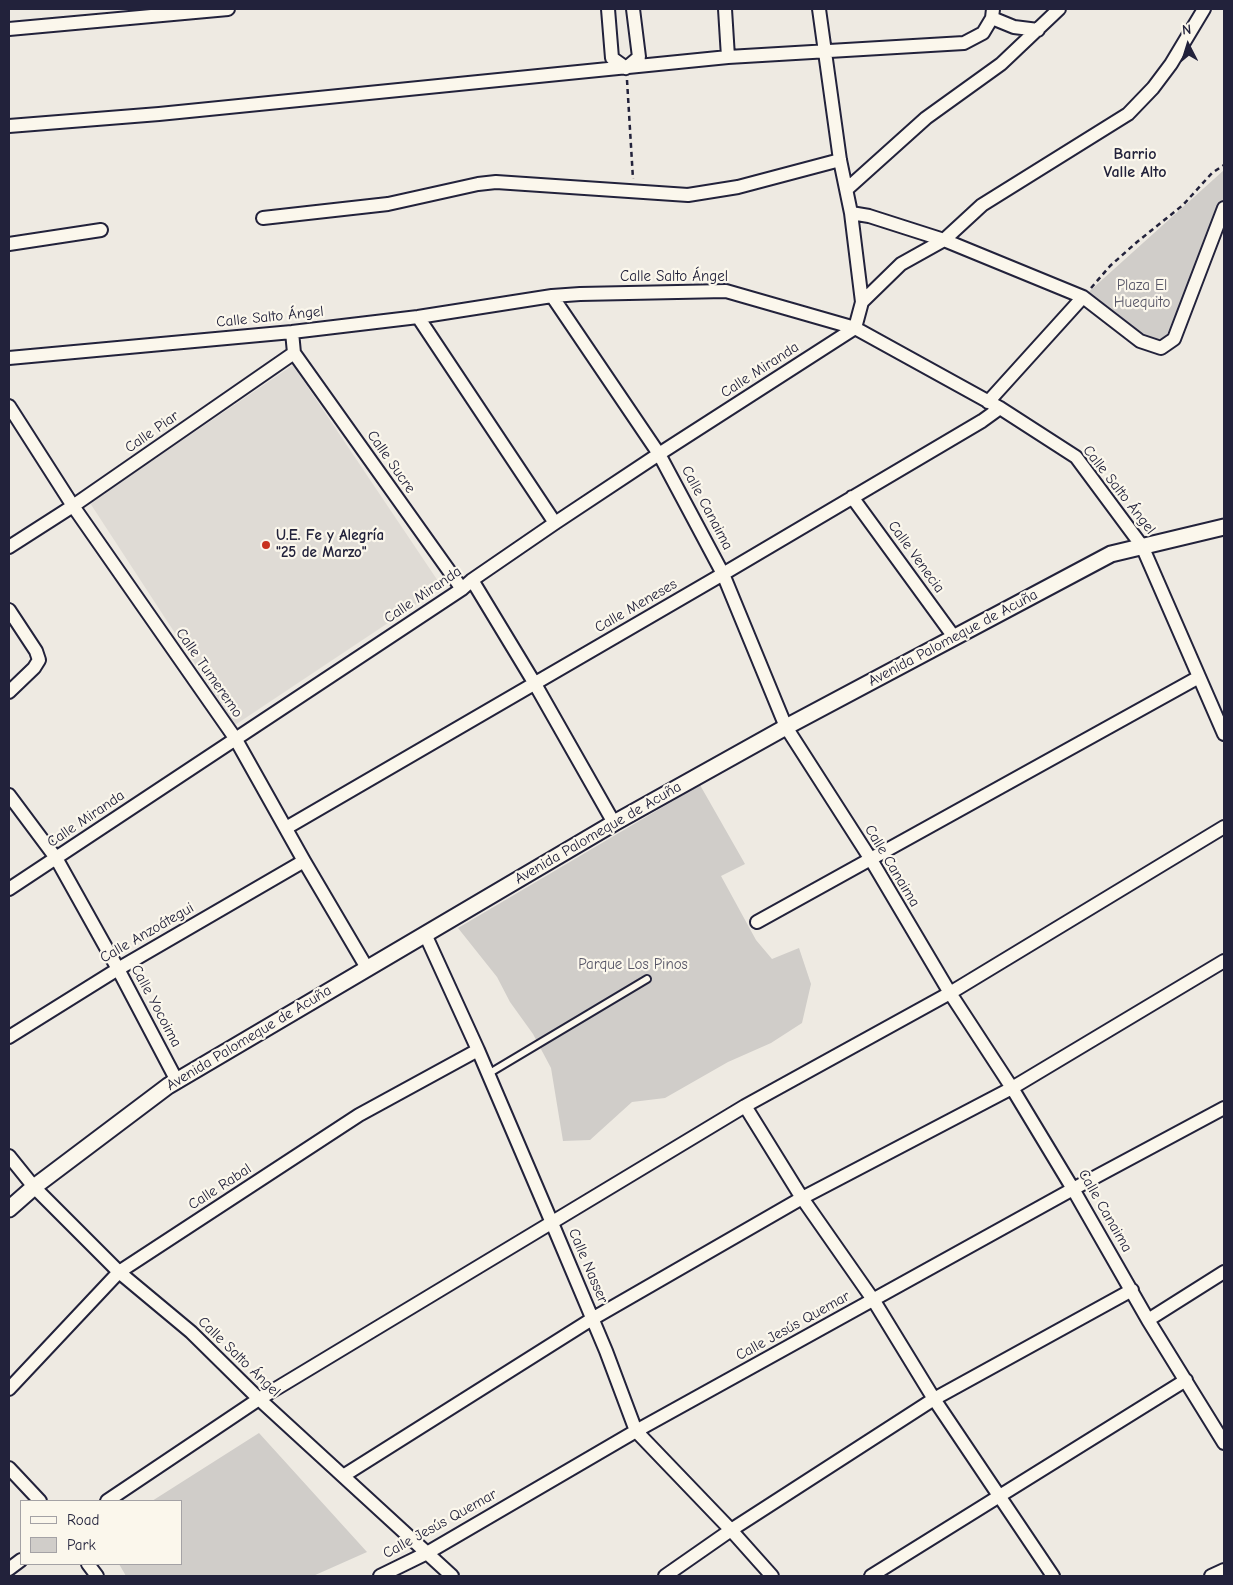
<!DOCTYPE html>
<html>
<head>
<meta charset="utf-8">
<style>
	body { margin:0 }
	#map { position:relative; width:1233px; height:1585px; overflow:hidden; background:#eeeae2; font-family:"Comic Neue",sans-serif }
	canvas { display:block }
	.frame { position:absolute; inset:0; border:10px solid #22223b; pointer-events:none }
	.legend { position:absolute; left:20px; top:1500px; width:162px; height:65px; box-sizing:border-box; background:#fbf7ec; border:1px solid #a4a2a5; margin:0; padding:6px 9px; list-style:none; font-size:15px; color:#22223b }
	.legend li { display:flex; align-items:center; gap:10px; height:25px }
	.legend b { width:25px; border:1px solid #a4a2a5 }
	.north { position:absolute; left:1163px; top:20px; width:50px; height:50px; -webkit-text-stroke:4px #fbf7ec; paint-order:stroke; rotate:355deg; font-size:14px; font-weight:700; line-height:20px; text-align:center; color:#22223b }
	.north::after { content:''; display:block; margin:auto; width:18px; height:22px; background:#22223b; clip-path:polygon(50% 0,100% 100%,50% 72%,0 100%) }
</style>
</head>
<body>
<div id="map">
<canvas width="1233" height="1585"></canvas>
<div class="frame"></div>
<ul class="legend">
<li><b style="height:6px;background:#fbf7ec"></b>Road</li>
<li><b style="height:14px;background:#d0cdc9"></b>Park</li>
</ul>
<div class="north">N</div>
</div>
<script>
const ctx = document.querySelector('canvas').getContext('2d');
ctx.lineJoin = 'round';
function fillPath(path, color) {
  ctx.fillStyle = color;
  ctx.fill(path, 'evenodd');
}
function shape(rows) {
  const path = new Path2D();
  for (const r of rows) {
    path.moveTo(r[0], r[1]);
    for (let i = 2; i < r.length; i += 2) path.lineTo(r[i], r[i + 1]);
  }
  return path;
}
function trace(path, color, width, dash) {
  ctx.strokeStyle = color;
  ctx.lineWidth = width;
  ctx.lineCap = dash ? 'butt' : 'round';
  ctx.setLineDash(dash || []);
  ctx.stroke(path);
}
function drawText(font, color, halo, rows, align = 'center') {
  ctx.font = font + ' "Comic Neue",sans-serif';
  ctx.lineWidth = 4.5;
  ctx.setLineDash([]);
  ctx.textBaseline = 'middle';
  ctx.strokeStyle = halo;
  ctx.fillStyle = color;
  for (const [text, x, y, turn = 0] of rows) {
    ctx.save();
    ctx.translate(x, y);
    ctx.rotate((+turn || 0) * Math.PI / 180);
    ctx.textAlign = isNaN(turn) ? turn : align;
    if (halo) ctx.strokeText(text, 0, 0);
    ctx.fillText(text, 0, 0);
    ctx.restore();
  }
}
const built = shape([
	[293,365,442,587,235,725,90,503]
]);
const green = shape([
	[1224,170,1224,201,1161,348,1083,297],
	[700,785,745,864,721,876,756,940,772,959,799,948,811,984,802,1023,771,1043,728,1062,665,1098,632,1102,590,1140,563,1141,551,1068,533,1034,510,1002,497,977,458,928],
	[259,1433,367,1552,313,1576,126,1576,119,1564,181,1564,181,1501,152,1501]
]);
const path = shape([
	[627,80,633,179],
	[1091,288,1110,266,1137,242,1183,205,1212,173,1224,165]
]);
const service = shape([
	[488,1074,647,979]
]);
const minor = shape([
	[608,9,612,58,626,68,639,57,633,9],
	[725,9,728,57],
	[992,18,1014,27,1038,30],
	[9,29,228,9],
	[9,126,159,114,728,57,964,43,983,33,992,18,993,9],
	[847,189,926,118,1001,64,1059,9],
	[851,213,869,216,944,240,1083,297,1140,341,1161,348,1174,339,1224,208],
	[263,218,388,204,478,184,496,182,688,195,738,187,840,160],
	[9,244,101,230],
	[552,296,659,454,723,574,786,727,870,858,950,993,1012,1088,1073,1189,1148,1320,1224,1443],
	[862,302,901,264,944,240,982,205,1128,114,1153,88,1171,64,1204,9],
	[418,317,555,523],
	[294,353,462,589],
	[9,358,292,332,418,317,552,296,580,294,726,291,855,328,1000,408,1076,457,1142,546,1224,734],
	[988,402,1083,297],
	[9,406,73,506,235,738,304,861,367,968],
	[852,497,954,637],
	[9,547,73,506,294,353,292,332],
	[472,580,535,684,614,823],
	[9,610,36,651,39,660,34,668,9,692],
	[9,795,56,858,118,969,177,1081],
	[286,828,723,574,982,421,1000,408],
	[9,889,462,589,472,580,555,523,659,454,855,328,862,302,851,213,840,160,819,9],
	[757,922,1199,677],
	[425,934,478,1050,552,1223,606,1351,636,1431,731,1530,772,1576],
	[9,1037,118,969,304,861],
	[745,1106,802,1198,874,1301,934,1399,1053,1576],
	[9,1156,34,1187,119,1272,191,1332,259,1399,452,1576],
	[1148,1320,1224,1272],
	[9,1389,119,1272,359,1115,478,1050],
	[9,1468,40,1501],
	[343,1476,592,1319,802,1198,1012,1088,1224,961],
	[107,1501,259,1399,745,1106,950,993,1224,827],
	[88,1564,97,1576],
	[9,1569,21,1560],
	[380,1576,427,1553,636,1431,1073,1189,1224,1108],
	[665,1576,731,1530,934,1399,1132,1290],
	[871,1576,1186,1380],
	[1211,1576,1224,1570]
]);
const tertiary = shape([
	[9,1209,34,1187,168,1086,614,823,786,727,1111,554,1224,527]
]);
const markers = [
	[266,545,5,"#c8321e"]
];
const streetNames = [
	["Calle Salto Ángel",674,277],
	["Calle Salto Ángel",270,317,-6],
	["Calle Miranda",760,370,-33],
	["Calle Piar",152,432,-35],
	["Calle Sucre",391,462,55],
	["Calle Salto Ángel",1119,490,52],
	["Calle Canaima",707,508,62],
	["Calle Venecia",916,557,54],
	["Calle Miranda",423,595,-34],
	["Calle Meneses",636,606,-30],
	["Avenida Palomeque de Acuña",953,638,-28],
	["Calle Tumeremo",209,673,55],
	["Calle Miranda",86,819,-34],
	["Avenida Palomeque de Acuña",598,833,-30],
	["Calle Canaima",892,866,59],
	["Calle Anzoátegui",147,933,-30],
	["Calle Yocoima",156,1006,62],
	["Avenida Palomeque de Acuña",249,1038,-31],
	["Calle Rabal",220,1187,-33],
	["Calle Canaima",1105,1211,60],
	["Calle Nasser",588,1266,67],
	["Calle Jesús Quemar",793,1326,-29],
	["Calle Salto Ángel",239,1357,44],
	["Calle Jesús Quemar",440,1524,-29]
];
const parkNames = [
	["Plaza El",1142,286],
	["Huequito",1142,303],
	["Parque Los Pinos",633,965]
];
const poiNames = [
	["U.E. Fe y Alegría",276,536],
	["\"25 de Marzo\"",276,553]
];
const neighbourhoodNames = [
	["Barrio",1135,154],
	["Valle Alto",1135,172]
];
fillPath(built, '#dfdbd5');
fillPath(green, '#d0cdc9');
trace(service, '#22223b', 10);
trace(minor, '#22223b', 16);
trace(tertiary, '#22223b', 19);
trace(path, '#22223b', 2.5, [5, 4]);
trace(service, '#fbf7ec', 6);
trace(minor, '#fbf7ec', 12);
trace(tertiary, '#fbf7ec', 15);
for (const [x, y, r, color] of markers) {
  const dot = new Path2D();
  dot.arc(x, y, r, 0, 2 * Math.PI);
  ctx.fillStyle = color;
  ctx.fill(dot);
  trace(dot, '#fbf7ec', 2);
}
drawText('15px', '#22223b', '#fbf7ec', streetNames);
drawText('15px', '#565566', '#fbf7ec', parkNames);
drawText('bold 15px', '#22223b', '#fbf7ec', poiNames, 'left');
drawText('bold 16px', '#22223b', '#fbf7ec', neighbourhoodNames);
</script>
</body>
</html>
